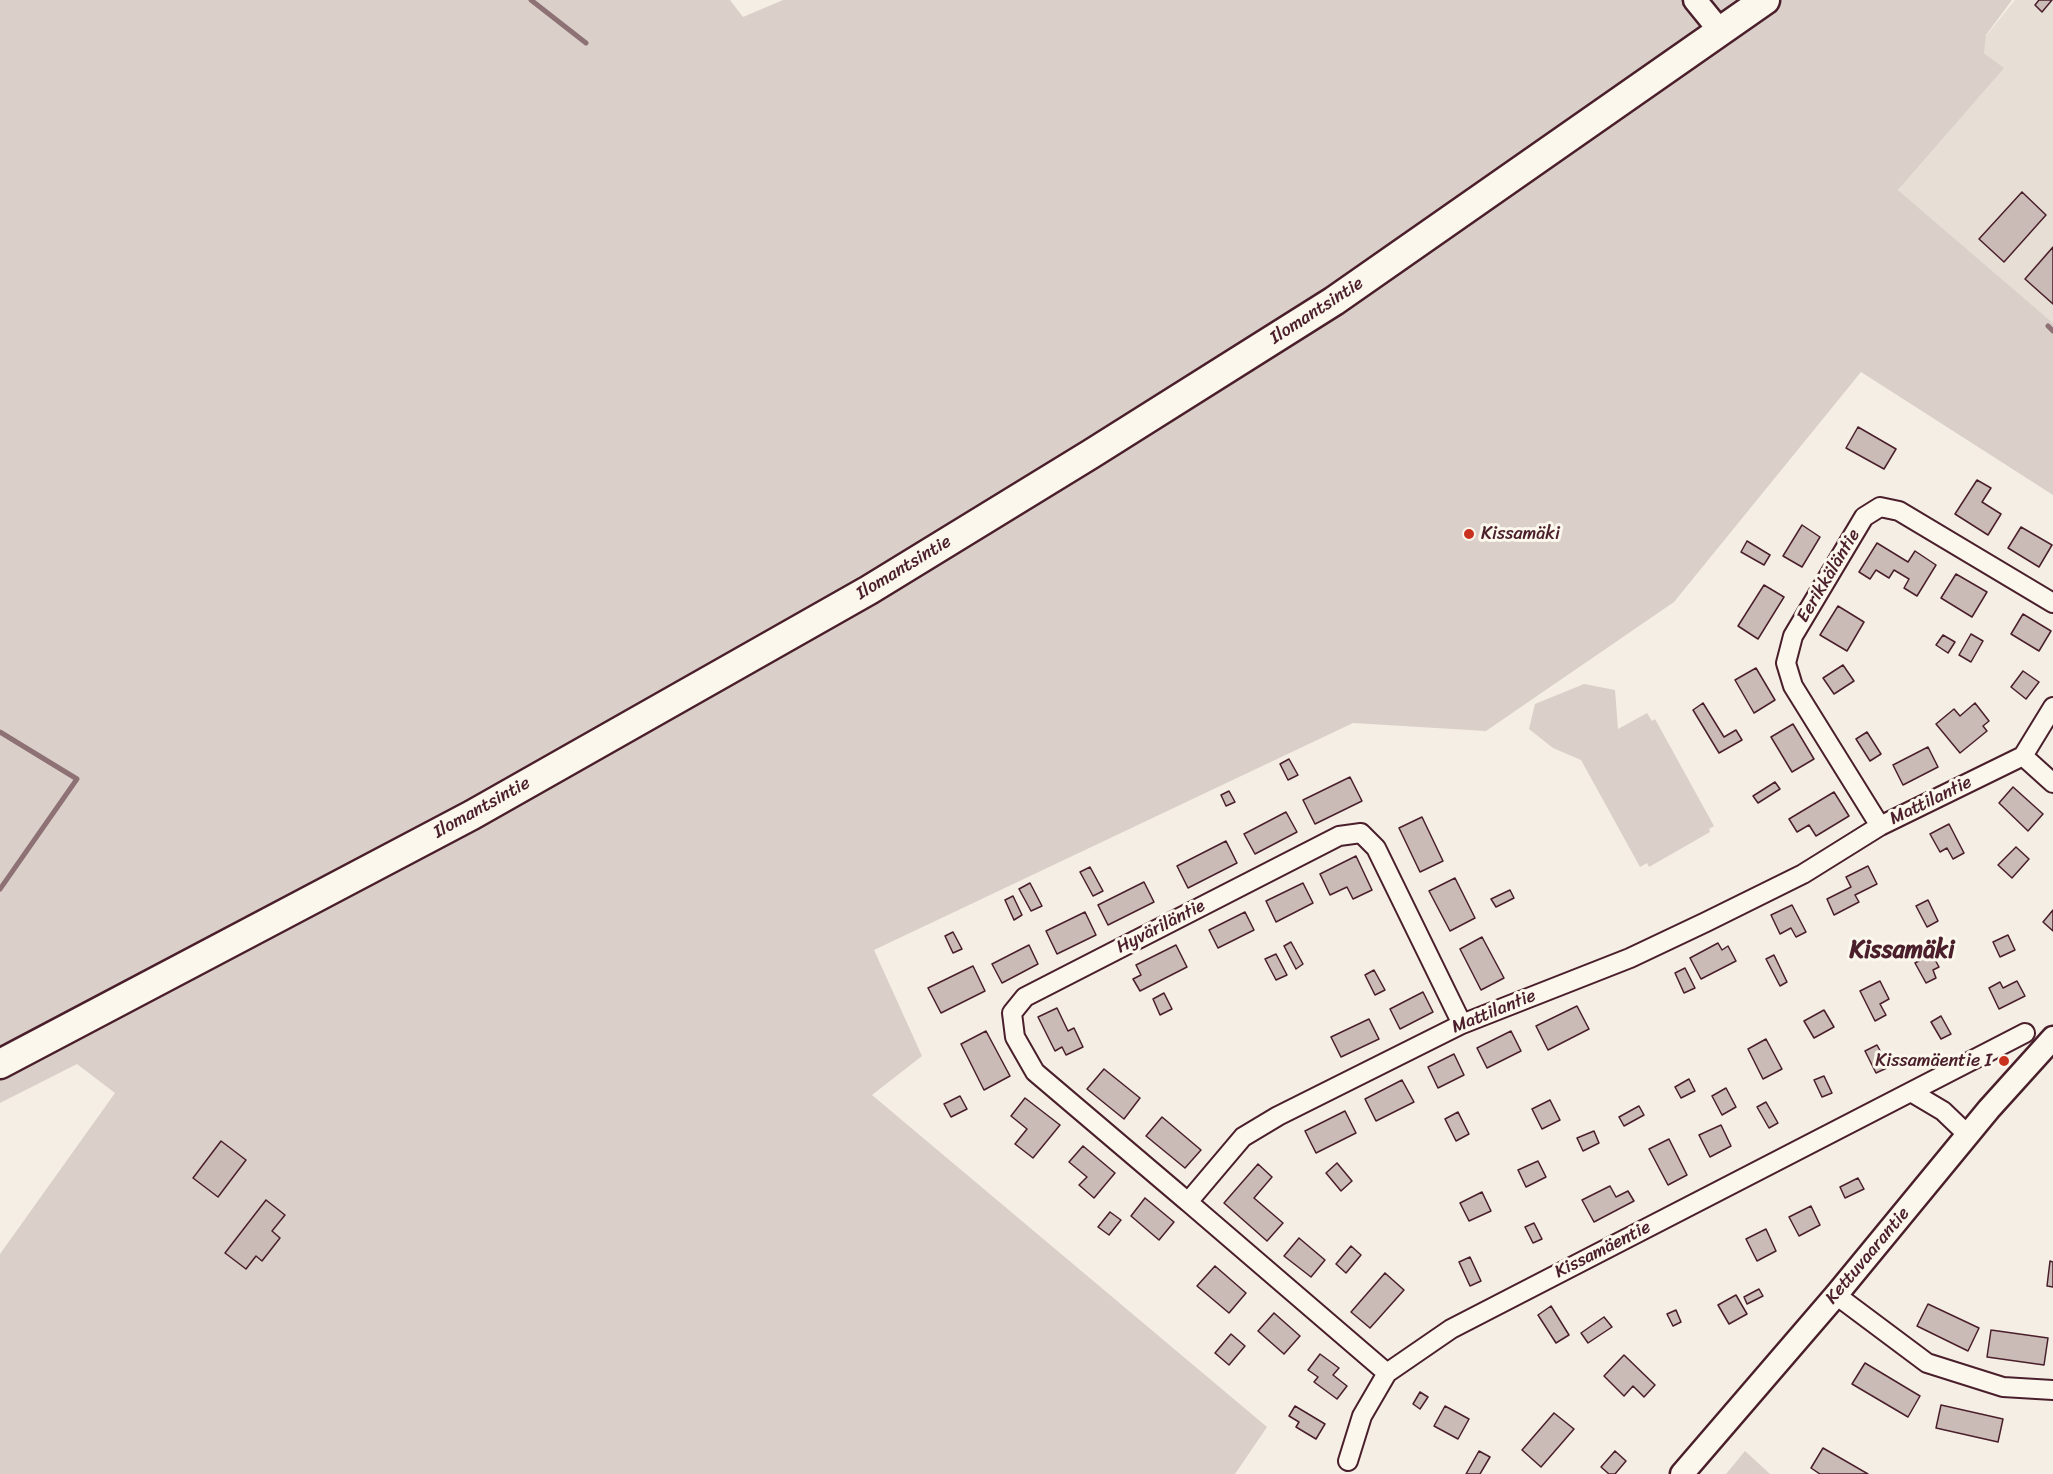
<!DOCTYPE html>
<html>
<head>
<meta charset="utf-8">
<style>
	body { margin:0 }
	canvas { display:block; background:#f4eee4 }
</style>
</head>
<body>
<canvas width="2053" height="1474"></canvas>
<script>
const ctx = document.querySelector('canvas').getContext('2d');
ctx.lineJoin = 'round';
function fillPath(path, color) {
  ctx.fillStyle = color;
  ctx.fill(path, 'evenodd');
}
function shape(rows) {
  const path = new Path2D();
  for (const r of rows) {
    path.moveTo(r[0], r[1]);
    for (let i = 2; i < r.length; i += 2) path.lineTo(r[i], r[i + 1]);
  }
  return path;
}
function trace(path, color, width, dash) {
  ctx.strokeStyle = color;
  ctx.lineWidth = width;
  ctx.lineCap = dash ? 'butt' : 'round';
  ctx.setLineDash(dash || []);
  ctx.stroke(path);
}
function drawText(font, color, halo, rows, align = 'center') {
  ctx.font = font + ' Sriracha,sans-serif';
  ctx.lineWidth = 6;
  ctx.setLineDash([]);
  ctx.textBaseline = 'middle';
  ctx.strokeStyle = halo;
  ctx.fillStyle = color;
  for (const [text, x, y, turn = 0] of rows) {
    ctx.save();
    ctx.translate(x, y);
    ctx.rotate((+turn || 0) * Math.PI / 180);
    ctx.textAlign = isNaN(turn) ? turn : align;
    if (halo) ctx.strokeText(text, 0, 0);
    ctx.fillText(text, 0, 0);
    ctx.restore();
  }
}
const built = shape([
	[2015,0,2053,0,2053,323,1898,190,2003,68,1977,47]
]);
const green = shape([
	[0,0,730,0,743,17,783,0,2012,0,1986,35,1984,53,2004,68,1898,190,2053,323,2053,495,1861,372,1674,602,1486,731,1353,723,874,950,922,1056,872,1095,1267,1427,1235,1474,0,1474,0,1254,115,1093,77,1064,0,1103],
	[1584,684,1615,690,1618,729,1647,713,1652,721,1655,719,1714,826,1709,829,1710,832,1649,867,1647,863,1640,867,1581,760,1553,748,1529,729,1535,704],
	[1745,1451,1770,1474,1726,1474]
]);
const stream = shape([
	[531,0,586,43],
	[2048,326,2053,331],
	[0,732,77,779,0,889]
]);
const building = shape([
	[2039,0,2052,0,2042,12,2035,5,2039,0],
	[2022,192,2046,215,2004,262,1979,239,2022,192],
	[2053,247,2053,304,2025,279,2053,247],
	[1858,427,1896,449,1884,469,1846,448,1858,427],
	[1977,480,1991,488,1982,502,2001,514,1988,535,1955,514,1977,480],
	[1802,525,1820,537,1802,567,1783,556,1802,525],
	[2021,527,2052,545,2039,567,2008,548,2021,527],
	[1747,541,1770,555,1764,565,1741,552,1747,541],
	[1877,543,1908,562,1915,551,1936,565,1917,596,1904,588,1909,579,1894,570,1889,578,1876,570,1870,579,1859,572,1877,543],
	[1956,574,1987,592,1972,617,1941,598,1956,574],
	[1764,585,1784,597,1758,639,1738,626,1764,585],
	[1838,606,1864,622,1847,651,1820,635,1838,606],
	[2023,614,2051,631,2039,651,2011,634,2023,614],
	[1971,634,1983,641,1971,662,1959,655,1971,634],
	[1943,635,1955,642,1948,653,1936,645,1943,635],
	[1843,665,1854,681,1834,694,1823,678,1843,665],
	[1756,668,1775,700,1754,713,1735,680,1756,668],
	[2023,671,2039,682,2026,699,2011,687,2023,671],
	[1703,703,1724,737,1736,730,1742,740,1719,753,1693,710,1703,703],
	[1975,703,1989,721,1983,726,1987,731,1960,753,1936,724,1954,709,1960,716,1975,703],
	[1793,724,1814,759,1792,772,1771,737,1793,724],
	[1867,732,1881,754,1870,761,1856,739,1867,732],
	[1928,747,1938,767,1903,785,1893,765,1928,747],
	[1289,759,1298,775,1288,780,1280,764,1289,759],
	[1350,777,1362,801,1315,824,1303,800,1350,777],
	[1775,782,1780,789,1758,803,1753,796,1775,782],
	[2013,787,2043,814,2028,831,1999,803,2013,787],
	[1229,791,1235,802,1226,806,1221,795,1229,791],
	[1834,792,1849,816,1816,836,1809,825,1797,832,1789,819,1834,792],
	[1286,812,1297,832,1255,854,1244,834,1286,812],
	[1422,817,1443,861,1420,872,1399,828,1422,817],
	[1949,824,1964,853,1953,859,1947,848,1940,852,1930,834,1949,824],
	[1226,841,1237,863,1188,888,1177,866,1226,841],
	[2016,847,2029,859,2012,878,1998,865,2016,847],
	[1356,856,1372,890,1353,899,1347,887,1330,895,1320,874,1356,856],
	[1868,866,1877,884,1855,895,1859,902,1834,915,1827,899,1851,887,1846,877,1868,866],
	[1090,867,1103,891,1093,896,1080,872,1090,867],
	[1455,878,1475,918,1450,931,1429,891,1455,878],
	[1144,882,1154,902,1108,925,1098,905,1144,882],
	[1030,883,1042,906,1031,911,1019,889,1030,883],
	[1303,883,1313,903,1276,922,1266,901,1303,883],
	[1510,890,1514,898,1496,907,1491,899,1510,890],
	[1013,896,1022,915,1014,920,1005,900,1013,896],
	[1928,900,1938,921,1927,927,1916,906,1928,900],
	[1792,905,1806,932,1796,937,1791,928,1780,934,1771,915,1792,905],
	[2053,910,2053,931,2043,922,2053,910],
	[1085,912,1096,935,1057,954,1046,931,1085,912],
	[1245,912,1254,930,1218,948,1209,930,1245,912],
	[953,932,962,949,953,953,945,936,953,932],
	[2008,935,2015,950,2000,957,1993,942,2008,935],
	[1482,937,1504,978,1481,990,1460,949,1482,937],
	[1291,942,1303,964,1296,969,1284,946,1291,942],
	[1718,943,1722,950,1728,946,1736,961,1701,979,1690,958,1718,943],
	[1029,945,1038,964,1002,983,992,964,1029,945],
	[1176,945,1187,967,1140,991,1133,979,1141,975,1136,965,1176,945],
	[1276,954,1287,975,1276,980,1265,959,1276,954],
	[1932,954,1939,967,1933,970,1936,978,1926,983,1915,963,1932,954],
	[1774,955,1787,982,1780,986,1766,959,1774,955],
	[973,966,985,991,941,1013,928,988,973,966],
	[1685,968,1695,988,1684,993,1675,973,1685,968],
	[1374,970,1385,990,1375,995,1365,975,1374,970],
	[1880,981,1889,999,1880,1004,1886,1015,1875,1021,1860,991,1880,981],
	[2017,981,2025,996,1999,1009,1989,988,2000,982,2003,988,2017,981],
	[1423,992,1433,1012,1400,1029,1390,1009,1423,992],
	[1164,993,1172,1009,1160,1015,1153,999,1164,993],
	[1577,1006,1589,1029,1548,1050,1536,1026,1577,1006],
	[1057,1008,1068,1031,1074,1028,1083,1047,1066,1055,1062,1047,1055,1051,1038,1017,1057,1008],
	[1824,1010,1834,1027,1814,1038,1804,1021,1824,1010],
	[1941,1016,1951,1034,1941,1039,1931,1022,1941,1016],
	[1369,1019,1379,1039,1341,1057,1331,1037,1369,1019],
	[986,1031,1010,1076,984,1090,961,1044,986,1031],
	[1511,1031,1521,1051,1487,1068,1477,1048,1511,1031],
	[1766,1039,1782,1069,1763,1079,1748,1049,1766,1039],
	[1877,1045,1889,1067,1876,1073,1865,1051,1877,1045],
	[1454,1054,1464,1075,1438,1088,1428,1067,1454,1054],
	[1104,1069,1140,1098,1124,1119,1087,1089,1104,1069],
	[1824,1076,1832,1093,1822,1097,1814,1080,1824,1076],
	[1689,1079,1695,1091,1681,1098,1675,1087,1689,1079],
	[1402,1080,1414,1102,1376,1121,1365,1099,1402,1080],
	[1726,1088,1736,1107,1722,1115,1712,1096,1726,1088],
	[960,1096,967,1109,951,1117,944,1104,960,1096],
	[1025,1098,1060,1125,1033,1158,1015,1144,1027,1129,1011,1116,1025,1098],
	[1550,1100,1560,1120,1542,1129,1532,1109,1550,1100],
	[1766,1102,1778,1123,1769,1128,1757,1107,1766,1102],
	[1639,1106,1644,1115,1624,1126,1619,1117,1639,1106],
	[1345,1111,1356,1133,1316,1153,1305,1131,1345,1111],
	[1458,1112,1469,1134,1456,1141,1445,1119,1458,1112],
	[1162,1117,1201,1150,1185,1168,1146,1136,1162,1117],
	[1721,1125,1731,1146,1710,1157,1699,1135,1721,1125],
	[1594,1131,1599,1143,1583,1151,1577,1138,1594,1131],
	[1669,1139,1687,1175,1668,1185,1649,1149,1669,1139],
	[221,1141,246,1160,218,1197,193,1178,221,1141],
	[1083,1146,1115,1173,1094,1198,1079,1185,1087,1177,1069,1162,1083,1146],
	[1538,1161,1546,1177,1526,1187,1518,1170,1538,1161],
	[1337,1163,1352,1181,1341,1191,1326,1173,1337,1163],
	[1258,1164,1272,1177,1254,1198,1283,1223,1267,1241,1224,1203,1258,1164],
	[1858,1178,1864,1189,1845,1198,1840,1187,1858,1178],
	[1610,1186,1616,1197,1628,1191,1634,1201,1594,1222,1582,1200,1610,1186],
	[1482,1192,1491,1211,1469,1221,1460,1203,1482,1192],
	[1145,1198,1174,1222,1159,1240,1131,1216,1145,1198],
	[266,1200,285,1215,272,1231,280,1238,262,1261,256,1256,246,1269,225,1253,266,1200],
	[1811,1206,1820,1225,1799,1236,1789,1217,1811,1206],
	[1110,1212,1121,1220,1109,1235,1098,1227,1110,1212],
	[1534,1223,1542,1239,1533,1243,1525,1227,1534,1223],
	[1766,1229,1776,1251,1757,1261,1746,1239,1766,1229],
	[1299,1238,1325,1260,1311,1277,1284,1256,1299,1238],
	[1351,1246,1361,1255,1346,1273,1336,1264,1351,1246],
	[1470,1257,1481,1281,1470,1286,1459,1262,1470,1257],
	[2050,1261,2053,1262,2053,1287,2047,1286,2050,1261],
	[1215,1266,1246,1293,1229,1313,1197,1286,1215,1266],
	[1385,1273,1404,1290,1370,1328,1351,1312,1385,1273],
	[1759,1289,1763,1296,1747,1304,1744,1297,1759,1289],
	[1736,1295,1747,1314,1729,1324,1718,1305,1736,1295],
	[1928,1304,1979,1328,1968,1351,1917,1326,1928,1304],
	[1551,1306,1569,1335,1556,1343,1538,1315,1551,1306],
	[1676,1310,1681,1322,1673,1326,1667,1314,1676,1310],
	[1274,1313,1300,1336,1284,1354,1258,1331,1274,1313],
	[1604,1317,1612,1327,1588,1343,1581,1333,1604,1317],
	[1991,1330,2048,1338,2044,1365,1987,1357,1991,1330],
	[1231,1334,1245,1346,1229,1365,1215,1353,1231,1334],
	[1320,1354,1339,1368,1333,1375,1347,1386,1337,1399,1314,1382,1318,1377,1308,1370,1320,1354],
	[1624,1355,1655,1385,1644,1397,1633,1386,1624,1396,1604,1376,1624,1355],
	[1865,1363,1920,1396,1908,1417,1852,1384,1865,1363],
	[1420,1392,1428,1397,1420,1409,1413,1404,1420,1392],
	[1941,1405,2003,1419,1998,1442,1936,1428,1941,1405],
	[1295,1406,1325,1424,1316,1439,1296,1427,1299,1422,1289,1416,1295,1406],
	[1445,1406,1469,1419,1458,1439,1434,1426,1445,1406],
	[1554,1413,1574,1429,1541,1467,1522,1450,1554,1413],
	[1823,1448,1868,1474,1820,1474,1811,1468,1823,1448],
	[1479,1451,1490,1457,1480,1474,1466,1474,1479,1451],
	[1615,1451,1626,1461,1615,1474,1609,1474,1601,1467,1615,1451]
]);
const minor = shape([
	[2023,756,2053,707],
	[1880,826,1793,686,1786,663,1793,636,1864,517,1880,507,1899,511,2053,603],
	[1911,1092,1943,1111,1968,1135],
	[1188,1202,1035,1072,1015,1037,1012,1013,1025,997,1339,836,1361,833,1376,848,1462,1024],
	[1836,1295,1927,1363,2003,1387,2053,1390],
	[1387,1373,1188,1202,1243,1137,1278,1116,1462,1024,1630,958,1706,922,1803,874,1880,826,2023,756,2053,783],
	[1348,1461,1362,1416,1387,1373,1451,1329,2025,1033]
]);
const tertiary = shape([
	[1695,0,1721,32],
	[1682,1474,1836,1295,1989,1109,2053,1038]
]);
const primary = shape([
	[0,1064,472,815,869,590,1091,454,1334,301,1765,0]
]);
const markers = [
	[1469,534,6,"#c8321e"],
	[2004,1061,6,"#c8321e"]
];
const streetNames = [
	["Ilomantsintie",1317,311,-33],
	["Ilomantsintie",904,568,-31],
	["Eerikkäläntie",1829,576,-59],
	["Mattilantie",1931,801,-26],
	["Ilomantsintie",482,808,-29],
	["Hyväriläntie",1161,927,-27],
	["Mattilantie",1494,1012,-22],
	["Kissamäentie",1603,1250,-27],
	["Kettuvaarantie",1868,1256,-50]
];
const poiNames = [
	["Kissamäki",1481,534],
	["Kissamäentie I",1992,1061,"right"]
];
const districtNames = [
	["Kissamäki",1902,951]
];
fillPath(built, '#e7dfd6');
fillPath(green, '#dbd0c9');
trace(stream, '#8d7174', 5);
fillPath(building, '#cabbb6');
trace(building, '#4a1f2b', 1.5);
trace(minor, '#4a1f2b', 22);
trace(tertiary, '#4a1f2b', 27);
trace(primary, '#4a1f2b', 33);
trace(minor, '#fbf7ec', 18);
trace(tertiary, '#fbf7ec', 22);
trace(primary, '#fbf7ec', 28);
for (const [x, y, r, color] of markers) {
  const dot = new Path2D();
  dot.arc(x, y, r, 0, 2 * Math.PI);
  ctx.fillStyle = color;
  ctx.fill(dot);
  trace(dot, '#fbf7ec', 2);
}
drawText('18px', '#4a1f2b', '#fbf7ec', streetNames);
drawText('18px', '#4a1f2b', '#fbf7ec', poiNames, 'left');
drawText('bold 24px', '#4a1f2b', '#fbf7ec', districtNames);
</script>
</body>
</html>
